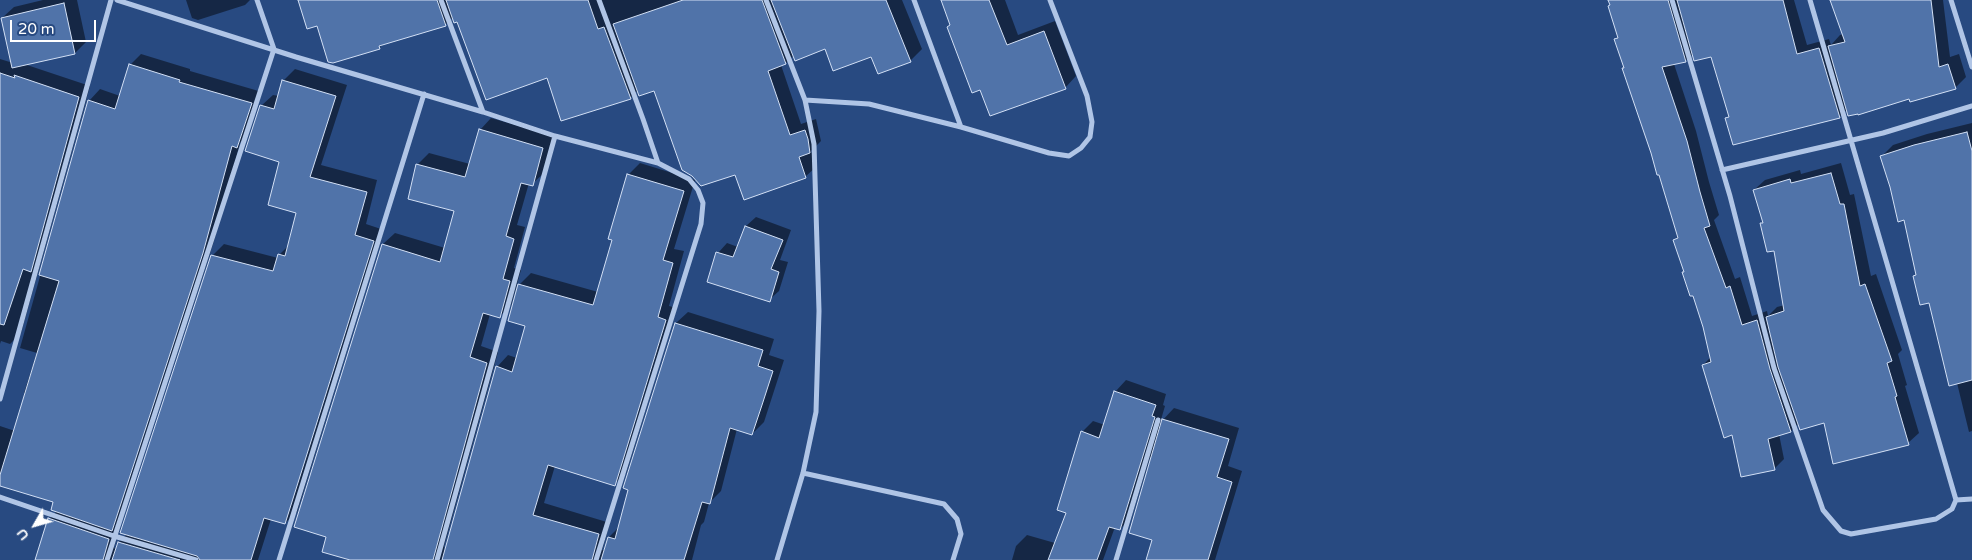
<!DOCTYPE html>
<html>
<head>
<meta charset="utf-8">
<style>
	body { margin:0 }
	#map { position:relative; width:1972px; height:560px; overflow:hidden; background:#284a81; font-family:"Varela Round",sans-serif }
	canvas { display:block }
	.north { position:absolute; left:10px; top:500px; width:50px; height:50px; -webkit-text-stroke:4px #284a81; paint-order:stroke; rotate:232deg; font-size:14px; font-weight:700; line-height:20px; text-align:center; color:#fff }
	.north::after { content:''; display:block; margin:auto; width:18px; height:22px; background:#fff; clip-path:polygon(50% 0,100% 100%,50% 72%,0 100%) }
	.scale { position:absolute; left:10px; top:20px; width:86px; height:22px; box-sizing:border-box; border:2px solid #fff; border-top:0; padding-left:6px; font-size:15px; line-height:18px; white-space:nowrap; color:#fff; -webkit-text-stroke:4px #284a81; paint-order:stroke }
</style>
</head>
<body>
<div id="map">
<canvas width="1972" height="560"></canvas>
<div class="north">U</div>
<div class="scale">20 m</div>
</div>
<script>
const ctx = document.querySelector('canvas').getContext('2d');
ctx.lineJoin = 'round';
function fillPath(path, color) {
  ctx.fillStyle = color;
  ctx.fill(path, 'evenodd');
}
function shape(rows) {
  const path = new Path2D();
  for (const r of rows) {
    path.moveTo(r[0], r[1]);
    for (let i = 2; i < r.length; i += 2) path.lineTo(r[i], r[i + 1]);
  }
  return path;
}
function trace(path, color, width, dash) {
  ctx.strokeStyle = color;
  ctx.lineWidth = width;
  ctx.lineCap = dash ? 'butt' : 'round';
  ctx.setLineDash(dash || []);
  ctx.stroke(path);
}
const shadow = shape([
	[43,0,77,0,86,42,75,53,24,64,90,86,21,333,10,344,1,341,0,344,0,59,13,63,2,18,14,7],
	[186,0,250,0,245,5,198,20,192,18],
	[300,0,902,0,922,49,910,61,826,48,794,55,786,63,781,65,801,124,816,119,821,141,811,151,817,166,805,177,736,174,655,90,638,90,630,98,548,76,453,17,445,25,384,43,379,48,318,25],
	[942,0,1005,0,1018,35,1055,21,1076,76,1065,88,951,24],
	[1610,0,1655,0,1656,5,1673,0,1794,0,1807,45,1829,39,1831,45,1840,35,1844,34,1837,0,1943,0,1950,57,1959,54,1966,77,1955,88,1848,109,1839,117,1727,118,1730,115,1712,56,1694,53,1685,61,1674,64,1696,131,1709,182,1719,215,1714,220,1735,279,1740,277,1752,316,1767,311,1768,316,1777,307,1785,305,1775,249,1761,224,1764,221,1754,190,1765,180,1800,170,1801,174,1841,163,1850,195,1854,194,1871,276,1876,274,1902,350,1898,354,1907,385,1905,386,1919,433,1908,443,1825,421,1799,423,1791,431,1779,434,1784,459,1774,469,1733,434,1703,365,1711,357,1704,327,1694,294,1683,273,1685,271,1675,240,1678,236,1616,39,1619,36],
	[141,54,190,69,190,71,262,92,248,135,240,143,214,241,123,518,115,526,120,527,114,547,116,551,119,542,127,534,212,256,224,244,278,258,279,255,289,245,298,212,261,106,273,95,279,96,283,81,295,69,347,85,321,165,377,180,366,224,384,230,297,512,285,523,271,519,258,560,36,560,49,519,57,511,55,502,0,484,0,426,15,431,27,394,24,393,37,353,20,348,89,101,100,89,120,96,130,65],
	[491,118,554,136,544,173,532,184,529,183,517,225,525,227,514,268,521,270,511,305,499,317,490,314,481,346,498,352,444,546,445,552,497,367,508,355,517,358,527,325,510,320,520,284,531,273,598,292,613,239,610,238,629,174,640,163,695,180,674,249,684,251,669,306,677,308,626,473,614,484,555,466,544,503,610,523,602,550,604,550,609,537,619,527,629,489,625,488,676,323,688,312,774,339,769,355,784,360,764,422,752,434,737,429,721,491,709,503,704,522,701,525,692,560,352,560,383,244,395,233,445,248,456,210,417,165,429,153,470,164,480,130],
	[1972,123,1972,431,1969,432,1957,383,1930,301,1914,277,1917,273,1905,219,1882,156,1893,145,1927,134],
	[756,217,791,230,780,260,788,262,779,291,769,300,718,253,727,243,738,247,746,226],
	[1126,380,1166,394,1163,405,1165,406,1160,423,1174,408,1239,428,1228,466,1242,471,1215,560,1147,560,1154,539,1152,458,1150,457,1131,518,1120,529,1115,527,1103,560,1012,560,1016,546,1027,535,1055,543,1067,512,1082,432,1093,421,1105,425,1115,392]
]);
const building = shape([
	[298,0,437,0,446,26,379,46,380,49,333,63,328,62,317,26,307,29,298,0],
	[446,0,588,0,598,29,604,27,631,99,561,121,547,78,486,100,457,22,454,23,446,0],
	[683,0,762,0,786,64,768,71,790,135,805,130,808,139,810,153,799,157,806,178,744,200,735,175,701,186,692,176,682,170,654,91,639,96,613,24,683,0],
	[771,0,886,0,911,62,878,74,871,57,833,71,825,49,795,61,771,0],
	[941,0,989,0,1007,45,1044,31,1066,89,990,116,980,90,972,93,947,27,950,25,941,0],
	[1608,0,1668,0,1686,62,1662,67,1687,141,1700,192,1710,226,1704,228,1726,288,1730,286,1742,325,1757,320,1770,369,1791,432,1768,439,1775,470,1741,477,1732,435,1724,438,1702,365,1711,362,1703,327,1693,296,1690,296,1682,272,1684,272,1673,240,1678,238,1659,175,1657,175,1651,153,1622,68,1624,68,1614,39,1618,38,1608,6,1610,5,1608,0],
	[1677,0,1783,0,1797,54,1819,48,1840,118,1733,145,1725,118,1729,117,1711,57,1694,61,1677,0],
	[1830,0,1931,0,1939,67,1948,64,1956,89,1910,102,1909,99,1858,115,1858,114,1848,116,1828,46,1845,42,1830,0],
	[64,3,75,54,12,68,1,18,64,3],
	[129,64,180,80,179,82,252,103,237,148,232,146,203,253,112,531,51,510,53,502,0,486,0,475,59,281,39,275,88,100,115,109,129,64],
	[0,73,15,78,14,75,79,97,31,272,23,269,4,325,0,324,0,73],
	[282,80,336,96,310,177,367,192,355,235,374,241,285,524,264,518,251,560,200,560,197,556,120,533,211,255,273,271,278,254,285,256,296,213,268,205,279,162,245,151,260,105,274,109,282,80],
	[479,129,543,148,533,186,521,183,506,236,514,239,503,279,510,281,500,318,483,313,470,357,487,363,433,560,350,560,322,552,326,537,294,527,382,244,440,262,454,211,408,199,416,164,465,177,479,129],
	[1967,132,1972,151,1972,380,1949,386,1929,303,1920,305,1913,276,1916,275,1904,220,1898,222,1890,187,1880,156,1914,145,1967,132],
	[1831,173,1840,204,1844,204,1860,286,1865,284,1892,361,1887,363,1897,396,1895,397,1909,445,1833,464,1824,423,1800,430,1778,367,1766,317,1784,311,1774,251,1767,252,1760,223,1763,223,1753,190,1790,179,1791,183,1831,173],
	[627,174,684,191,663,260,673,263,658,317,666,320,615,486,548,465,533,515,599,534,592,560,442,560,496,366,512,372,525,326,508,321,518,284,593,305,612,240,608,239,627,174],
	[745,226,783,240,771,269,779,272,770,302,707,282,716,252,733,257,745,226],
	[675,323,763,350,758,366,773,371,762,405,752,435,730,428,710,504,702,502,684,560,601,560,608,537,615,539,628,490,623,488,675,323],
	[1114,391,1156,405,1152,416,1155,417,1120,530,1109,527,1097,560,1048,560,1066,513,1057,510,1081,431,1099,438,1114,391],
	[1162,419,1229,439,1217,477,1232,482,1208,560,1146,560,1152,540,1129,533,1162,419],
	[48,518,109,539,103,560,35,560,48,518],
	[118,542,180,560,112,560,118,542]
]);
const minor = shape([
	[117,0,296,57,483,112,555,136,658,163,689,179,698,190,703,203,701,224,596,560],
	[441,0,483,112],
	[599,0,643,119,658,163],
	[766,0,805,100,814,144,819,311,816,412,803,473,777,560],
	[914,0,961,127],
	[1672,0,1730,196,1774,368,1823,510,1841,531,1851,534,1936,519,1952,509,1956,500,1810,0],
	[1951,0,1972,67],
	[805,100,869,104,961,127,1049,153,1069,156,1081,148,1090,137,1092,122,1087,96,1050,0],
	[1722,170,1883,133,1972,106],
	[0,399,111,0],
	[803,473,944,504,957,519,961,534,953,560],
	[0,497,114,536,196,560],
	[1956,500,1972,499],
	[107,560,274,49,257,0],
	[279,560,424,94],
	[437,560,555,136],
	[1116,560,1158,420]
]);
fillPath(shadow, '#0007');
fillPath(building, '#5073a9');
trace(building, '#d3e0f5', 1);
trace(minor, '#b0c5e6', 5);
</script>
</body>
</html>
